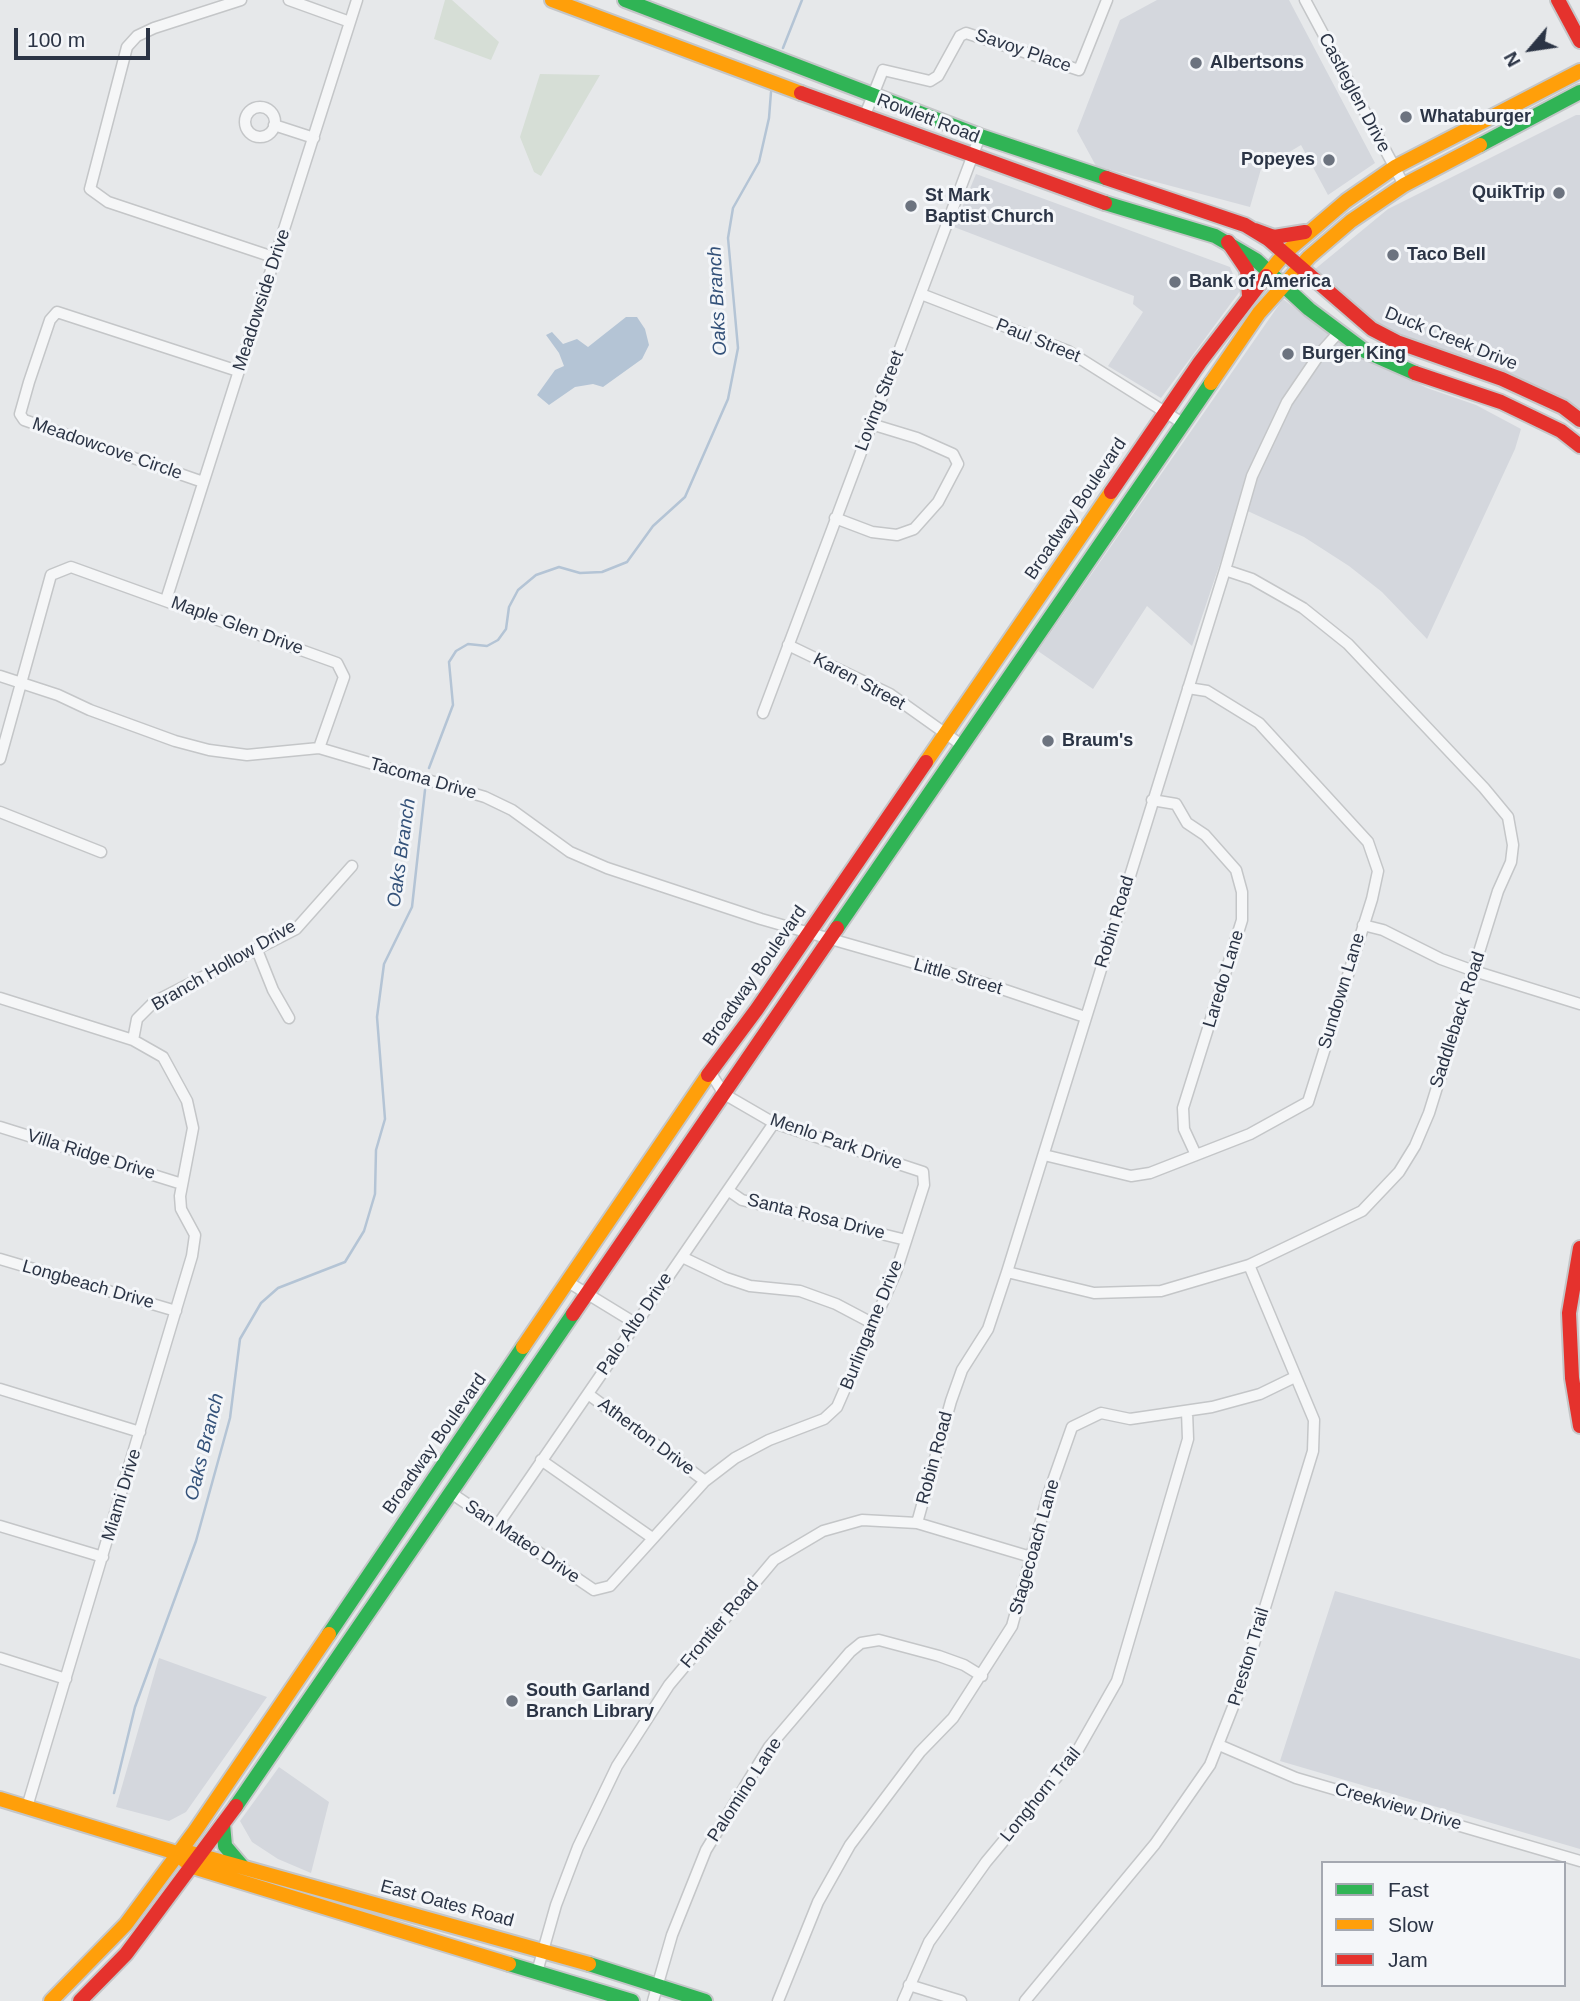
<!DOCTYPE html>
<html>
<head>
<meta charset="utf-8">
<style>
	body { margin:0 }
	#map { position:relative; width:1580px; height:2001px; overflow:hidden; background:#e6e8ea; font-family:Arial,sans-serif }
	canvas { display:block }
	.legend { position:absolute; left:1321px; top:1861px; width:245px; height:126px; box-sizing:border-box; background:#f4f6f9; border:2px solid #a4a8b1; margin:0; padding:9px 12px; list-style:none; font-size:21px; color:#2b3445 }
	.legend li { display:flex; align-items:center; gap:14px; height:35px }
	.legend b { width:35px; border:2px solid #a4a8b1 }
	.north { position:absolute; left:1496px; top:14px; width:70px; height:70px; -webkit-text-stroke:5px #f4f6f9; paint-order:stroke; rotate:241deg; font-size:19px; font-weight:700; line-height:28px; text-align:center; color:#2b3445 }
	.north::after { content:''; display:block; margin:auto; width:24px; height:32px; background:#2b3445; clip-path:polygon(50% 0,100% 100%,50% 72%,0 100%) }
	.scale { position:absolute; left:14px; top:28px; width:136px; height:32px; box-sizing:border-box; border:4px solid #2b3445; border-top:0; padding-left:9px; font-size:21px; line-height:24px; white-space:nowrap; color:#2b3445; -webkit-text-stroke:5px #f4f6f9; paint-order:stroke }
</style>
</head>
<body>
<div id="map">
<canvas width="1580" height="2001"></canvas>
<ul class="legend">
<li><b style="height:9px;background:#30b455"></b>Fast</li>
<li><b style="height:9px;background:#ff9f0a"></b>Slow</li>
<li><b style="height:9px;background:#e5322d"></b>Jam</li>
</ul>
<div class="north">N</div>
<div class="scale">100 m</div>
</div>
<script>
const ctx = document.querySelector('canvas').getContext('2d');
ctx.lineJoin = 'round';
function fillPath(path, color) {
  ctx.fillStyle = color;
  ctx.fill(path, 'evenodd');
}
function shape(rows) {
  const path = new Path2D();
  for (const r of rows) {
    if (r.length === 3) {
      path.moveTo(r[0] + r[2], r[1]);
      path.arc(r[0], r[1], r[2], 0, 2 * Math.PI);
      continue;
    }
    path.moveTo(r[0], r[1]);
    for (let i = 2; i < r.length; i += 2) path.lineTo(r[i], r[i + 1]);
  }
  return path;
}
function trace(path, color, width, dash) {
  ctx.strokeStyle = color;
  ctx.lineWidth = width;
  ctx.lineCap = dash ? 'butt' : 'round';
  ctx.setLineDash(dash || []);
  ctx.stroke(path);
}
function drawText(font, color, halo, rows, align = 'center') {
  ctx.font = font + ' Arial,sans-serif';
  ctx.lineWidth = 6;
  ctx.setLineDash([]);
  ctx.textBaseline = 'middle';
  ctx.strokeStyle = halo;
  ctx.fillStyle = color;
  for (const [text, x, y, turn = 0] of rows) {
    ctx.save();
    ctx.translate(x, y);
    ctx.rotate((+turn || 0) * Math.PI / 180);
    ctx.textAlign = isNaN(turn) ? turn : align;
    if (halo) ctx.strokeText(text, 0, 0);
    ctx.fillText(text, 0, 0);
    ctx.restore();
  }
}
const built = shape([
	[1157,0,1289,0,1375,163,1328,195,1301,145,1261,169,1250,207,1096,166,1077,131,1120,20],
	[1576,115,1580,115,1580,416,1417,344,1366,318,1314,270,1388,209],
	[976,174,1230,267,1240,291,1161,398,1108,366,1143,312,1133,304,1134,296,954,227],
	[1283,299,1338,341,1391,370,1427,388,1476,405,1521,429,1515,449,1427,639,1382,592,1349,566,1304,537,1239,507,1192,646,1147,606,1093,689,1038,651],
	[1335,1591,1580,1659,1580,1849,1280,1761],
	[159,1658,267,1697,186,1812,169,1821,116,1807],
	[279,1767,329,1802,311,1873,278,1859,252,1842,240,1821]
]);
const green = shape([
	[445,0,452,0,499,42,491,60,434,39],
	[540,74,600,75,541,176,534,172,520,137]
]);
const water = shape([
	[626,317,637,317,645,329,649,345,642,359,603,387,593,384,575,387,549,405,537,395,555,370,564,366,559,353,546,335,552,332,563,344,577,339,588,347]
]);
const stream = shape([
	[783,48,802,0],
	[429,768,453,705,449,662,456,651,468,644,487,646,498,640,506,629,509,607,518,590,536,575,559,567,580,573,602,572,627,562,653,526,685,497,728,399,738,348,728,238,733,208,759,162,769,118,771,92],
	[114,1793,135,1707,196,1541,230,1418,240,1339,261,1303,278,1288,345,1262,364,1231,375,1194,376,1150,385,1119,377,1017,384,964,412,907,425,790]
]);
const street = shape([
	[241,0,154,28,137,36,127,47,90,189,108,202,276,258],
	[289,0,350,22],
	[1305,0,1404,185],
	[260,122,15],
	[865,115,883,70,930,81,938,76,960,36,966,33,1079,70,1107,0],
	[274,125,314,138],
	[921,294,1068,351,1184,424],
	[203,482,24,420,20,414,29,382,50,320,57,312,238,371],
	[835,518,872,532,897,535,914,529,938,502,958,464,953,454,917,438,871,424],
	[166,600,357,0],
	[788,645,890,694,963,746],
	[0,676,58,695,90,710,175,741,209,750,247,755,319,748,485,797,512,810,570,852,607,868,761,919,984,983,1085,1017],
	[763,713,980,136],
	[0,759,51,575,71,567,337,663,344,677,319,748],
	[1152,800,1176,804,1187,823,1205,835,1236,870,1242,892,1242,920,1183,1108,1184,1129,1196,1155],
	[0,812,101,852],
	[1363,925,1383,930,1441,959,1474,971,1580,1004],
	[257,950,273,990,289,1018],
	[0,998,133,1040,163,1057,187,1101,193,1128,180,1196,181,1209,195,1235,192,1256,27,1807],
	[133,1040,137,1019,154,1002,296,929,352,866],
	[0,1127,182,1184],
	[1044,1155,1131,1176,1150,1173,1250,1134,1308,1102,1372,899,1378,871,1368,842,1259,723,1207,691,1188,688],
	[729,1191,742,1200,906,1240],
	[682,1257,726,1278,750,1286,800,1291,836,1304,872,1323],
	[0,1259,176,1311],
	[1007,1272,1094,1293,1161,1291,1249,1265,1362,1211,1399,1172,1415,1146,1429,1113,1498,891,1511,862,1513,845,1508,817,1484,788,1348,644,1303,608,1252,579,1225,570],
	[568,1282,635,1323],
	[0,1389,140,1432],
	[588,1394,705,1481],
	[541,1460,651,1537],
	[451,1493,594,1590,610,1586,705,1481,735,1458,769,1440,824,1419,837,1407,896,1272,924,1185,923,1172,774,1123,724,1094,710,1072],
	[917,1523,951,1401,962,1370,988,1329,1007,1272,1225,570,1252,476,1287,402,1321,352,1339,332],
	[0,1526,103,1557],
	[497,1526,774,1123],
	[0,1658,66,1679],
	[1219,1745,1296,1778,1580,1861],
	[537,1972,556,1905,578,1847,617,1766,669,1685,774,1560,823,1531,862,1520,917,1523,1031,1557],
	[909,1985,961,2001],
	[653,2001,672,1935,706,1850,769,1747,850,1652,861,1643,879,1640,939,1656,964,1665,982,1676],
	[778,2001,818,1902,850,1845,920,1752,953,1718,1012,1626,1048,1495,1072,1427,1101,1413,1130,1419,1212,1407,1260,1394,1295,1377],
	[903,2001,929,1942,986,1862,1075,1755,1117,1681,1188,1439,1187,1411],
	[1025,2001,1155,1844,1210,1765,1240,1689,1313,1451,1314,1420,1249,1265]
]);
const fast = shape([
	[625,0,980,136,1106,178],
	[1480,145,1580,92],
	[1105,203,1215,236,1256,260,1309,309,1365,351,1415,373],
	[837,928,1211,383],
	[329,1634,523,1347],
	[236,1806,573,1314],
	[223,1824,225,1846,242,1866],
	[509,1964,632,2001],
	[589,1964,705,2001]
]);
const slow = shape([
	[552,0,801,93],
	[1266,276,1285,253,1346,201,1395,167,1580,71],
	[1211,383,1259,313,1309,257,1351,221,1404,185,1480,145],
	[926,762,1111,492],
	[523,1347,708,1075],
	[0,1799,177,1853,191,1853,589,1964],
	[185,1861,193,1867,509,1964],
	[51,2001,126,1924,195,1831,329,1634]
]);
const jam = shape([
	[1558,0,1580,41],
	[801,93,1105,203],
	[1106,178,1245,225,1268,239,1372,329,1397,342,1502,379,1563,407,1580,420],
	[1255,230,1274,237,1305,232],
	[1228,242,1247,270,1249,296],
	[1415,373,1501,402,1561,431,1580,446],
	[1111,492,1200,362,1266,276],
	[708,1075,757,1009,926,762],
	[1580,1248,1569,1313,1572,1378,1580,1426],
	[573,1314,837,928],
	[80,2001,126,1954,236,1806]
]);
const markers = [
	[1196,63,7,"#6c737f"],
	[1406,117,7,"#6c737f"],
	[1329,160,7,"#6c737f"],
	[1559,193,7,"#6c737f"],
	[911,206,7,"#6c737f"],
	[1393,255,7,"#6c737f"],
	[1175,282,7,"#6c737f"],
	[1288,354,7,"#6c737f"],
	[1048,741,7,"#6c737f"],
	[512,1701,7,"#6c737f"]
];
const streetNames = [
	["Savoy Place",1023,51,19],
	["Castleglen Drive",1354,93,62],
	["Rowlett Road",928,119,21],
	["Meadowside Drive",262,300,-72],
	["Duck Creek Drive",1451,339,22],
	["Paul Street",1038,341,22],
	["Loving Street",880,401,-69],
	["Meadowcove Circle",107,449,19],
	["Broadway Boulevard",1076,509,-56],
	["Maple Glen Drive",237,626,20],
	["Karen Street",859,682,28],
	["Tacoma Drive",423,779,16],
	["Robin Road",1115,922,-73],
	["Branch Hollow Drive",224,966,-30],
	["Broadway Boulevard",755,976,-55],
	["Little Street",958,977,16],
	["Laredo Lane",1224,979,-73],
	["Sundown Lane",1342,991,-73],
	["Saddleback Road",1458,1020,-72],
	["Menlo Park Drive",836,1142,19],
	["Villa Ridge Drive",91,1155,17],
	["Santa Rosa Drive",816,1217,14],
	["Longbeach Drive",88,1285,16],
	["Palo Alto Drive",635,1324,-56],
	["Burlingame Drive",872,1325,-68],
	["Atherton Drive",646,1437,37],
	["Broadway Boulevard",435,1444,-55],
	["Robin Road",935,1458,-75],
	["Miami Drive",122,1495,-73],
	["San Mateo Drive",522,1542,34],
	["Stagecoach Lane",1035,1547,-74],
	["Frontier Road",720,1624,-50],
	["Preston Trail",1249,1657,-73],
	["Palomino Lane",745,1790,-57],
	["Longhorn Trail",1041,1795,-51],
	["Creekview Drive",1398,1807,16],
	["East Oates Road",447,1904,15]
];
const poiNames = [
	["Albertsons",1210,63],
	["Whataburger",1420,117],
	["Popeyes",1315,160,"right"],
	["QuikTrip",1545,193,"right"],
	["St Mark",925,196],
	["Baptist Church",925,217],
	["Taco Bell",1407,255],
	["Bank of America",1189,282],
	["Burger King",1302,354],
	["Braum's",1062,741],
	["South Garland",526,1691],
	["Branch Library",526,1712]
];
const waterNames = [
	["Oaks Branch",718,301,-93],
	["Oaks Branch",402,853,-82],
	["Oaks Branch",205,1447,-76]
];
fillPath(built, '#d4d7dd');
fillPath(green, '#d6ded6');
fillPath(water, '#b4c4d5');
trace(stream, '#b4c4d5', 2.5);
trace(street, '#c4c6c8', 13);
trace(fast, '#c4c6c8', 18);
trace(slow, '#c4c6c8', 18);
trace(jam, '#c4c6c8', 18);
trace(street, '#f5f6f7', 10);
trace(fast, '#30b455', 14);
trace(slow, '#ff9f0a', 14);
trace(jam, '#e5322d', 14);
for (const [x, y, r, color] of markers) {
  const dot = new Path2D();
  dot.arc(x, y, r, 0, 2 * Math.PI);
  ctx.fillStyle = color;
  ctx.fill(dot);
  trace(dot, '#f4f6f9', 2.5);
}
drawText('18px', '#2b3445', '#f4f6f9', streetNames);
drawText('bold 18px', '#2b3445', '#f4f6f9', poiNames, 'left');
drawText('italic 19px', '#34527a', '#f4f6f9', waterNames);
</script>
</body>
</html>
